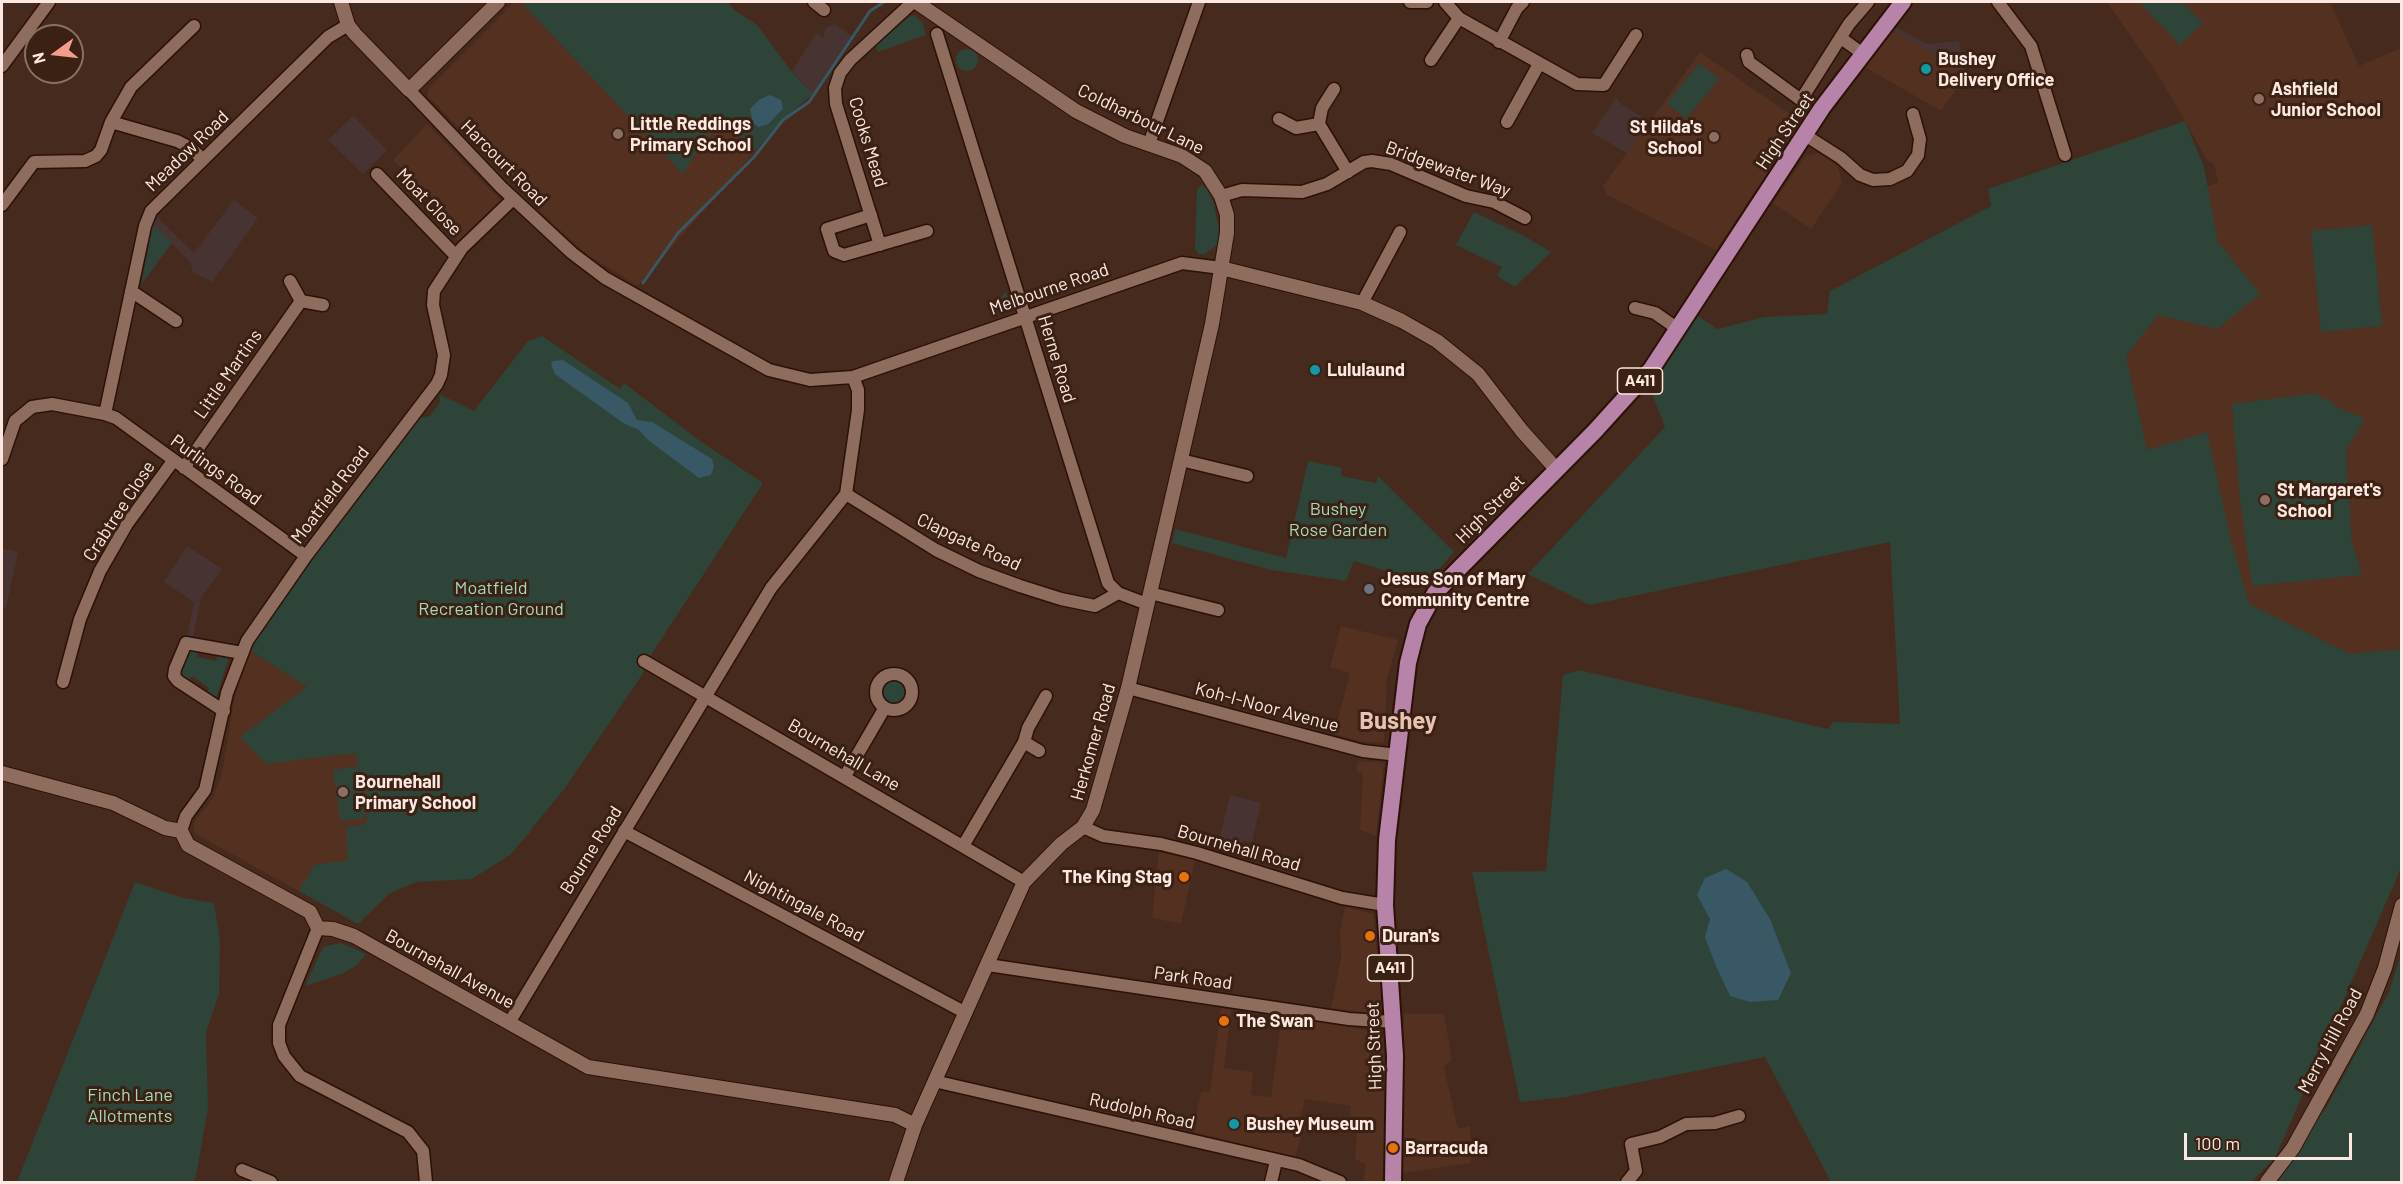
<!DOCTYPE html>
<html>
<head>
<meta charset="utf-8">
<style>
	body { margin:0 }
	#map { position:relative; width:2403px; height:1184px; overflow:hidden; background:#462a1d; font-family:Barlow,sans-serif }
	canvas { display:block }
	.frame { position:absolute; inset:0; border:3px solid #fce8e0; pointer-events:none }
	.north { position:absolute; left:24px; top:24px; width:60px; height:60px; box-sizing:border-box; background:#3b2014; border:2px solid #887066; border-radius:50%; rotate:255deg; font-size:16px; font-weight:700; line-height:24px; text-align:center; color:#fce8e0 }
	.north::after { content:''; display:block; margin:auto; width:21px; height:27px; background:#f49d8c; clip-path:polygon(50% 0,100% 100%,50% 72%,0 100%) }
	.scale { position:absolute; left:2184px; top:1133px; width:168px; height:27px; box-sizing:border-box; border:3px solid #fce8e0; border-top:0; padding-left:8px; font-size:18px; line-height:21px; white-space:nowrap; color:#fce8e0; -webkit-text-stroke:4px #3b2014; paint-order:stroke }
</style>
</head>
<body>
<div id="map">
<canvas width="2403" height="1184"></canvas>
<div class="frame"></div>
<div class="north">N</div>
<div class="scale">100 m</div>
</div>
<script>
const ctx = document.querySelector('canvas').getContext('2d');
ctx.lineJoin = 'round';
function fillPath(path, color) {
  ctx.fillStyle = color;
  ctx.fill(path, 'evenodd');
}
function shape(rows) {
  const path = new Path2D();
  for (const r of rows) {
    if (r.length === 3) {
      path.moveTo(r[0] + r[2], r[1]);
      path.arc(r[0], r[1], r[2], 0, 2 * Math.PI);
      continue;
    }
    path.moveTo(r[0], r[1]);
    for (let i = 2; i < r.length; i += 2) path.lineTo(r[i], r[i + 1]);
  }
  return path;
}
function trace(path, color, width, dash) {
  ctx.strokeStyle = color;
  ctx.lineWidth = width;
  ctx.lineCap = dash ? 'butt' : 'round';
  ctx.setLineDash(dash || []);
  ctx.stroke(path);
}
function drawText(font, color, halo, rows, align = 'center') {
  ctx.font = font + ' Barlow,sans-serif';
  ctx.lineWidth = 6;
  ctx.setLineDash([]);
  ctx.textBaseline = 'middle';
  ctx.strokeStyle = halo;
  ctx.fillStyle = color;
  for (const [text, x, y, turn = 0] of rows) {
    ctx.save();
    ctx.translate(x, y);
    ctx.rotate((+turn || 0) * Math.PI / 180);
    ctx.textAlign = isNaN(turn) ? turn : align;
    if (halo) ctx.strokeText(text, 0, 0);
    ctx.fillText(text, 0, 0);
    ctx.restore();
  }
}
const built = shape([
	[514,2,728,2,734,10,757,25,791,71,813,94,784,118,638,286,588,255,554,225,428,96,428,89],
	[2107,2,2330,2,2359,66,2401,48,2401,766,2204,787,2091,232,2218,182,2214,164,2208,161,2160,78],
	[1893,31,1968,73,1941,111,1865,67],
	[1700,52,1801,122,1716,250,1607,195,1603,186],
	[427,124,502,202,458,241,446,229,453,218,393,160],
	[1819,153,1838,166,1842,183,1811,229,1773,203,1806,156],
	[1341,626,1398,640,1387,678,1384,743,1360,741,1334,734,1350,673,1330,667],
	[250,650,532,831,510,855,439,880,416,882,390,893,358,924,194,833,194,822,213,798,222,773,234,700],
	[1358,761,1384,763,1376,836,1360,830,1363,774,1356,770],
	[1159,852,1195,860,1181,924,1152,918],
	[1345,907,1373,914,1383,1009,1379,1014,1331,1008,1341,958,1340,930],
	[1221,1008,1231,1010,1224,1068,1253,1072,1251,1095,1271,1097,1282,1016,1382,1033,1388,1103,1382,1182,1363,1182,1366,1165,1355,1159,1357,1131,1351,1130,1350,1106,1305,1099,1297,1135,1301,1137,1295,1157,1193,1132,1201,1092,1210,1092],
	[1404,1014,1444,1014,1452,1059,1444,1067,1458,1129,1470,1126,1471,1163,1403,1173]
]);
const industrial = shape([
	[835,24,851,36,813,94,792,71,816,33,823,38,826,28],
	[1896,27,1927,44,1959,41,1965,72,1893,31],
	[1616,98,1622,105,1650,121,1627,153,1592,133],
	[353,116,387,150,363,174,328,140],
	[234,200,258,218,212,282,193,272,190,262,156,227,152,227,157,217,194,253],
	[187,546,222,569,201,598,193,637,187,636,194,602,164,582],
	[2,548,18,552,6,609,2,608],
	[1230,795,1261,803,1252,842,1242,841,1238,856,1217,849]
]);
const green = shape([
	[521,2,728,2,734,10,757,25,791,71,813,94,784,118,756,150,724,126,706,137,683,174],
	[2145,2,2182,2,2203,23,2180,45,2141,4],
	[914,15,922,22,926,35,878,52,876,45,906,19],
	[967,60,11],
	[1699,63,1719,79,1686,119,1667,103],
	[2185,121,2204,167,2218,242,2260,294,2217,329,2158,315,2126,356,2147,450,2207,432,2231,540,2249,604,2350,654,2401,649,2401,868,2275,1158,2251,1182,1831,1182,1765,1057,1566,1097,1520,1102,1472,872,1546,871,1563,675,1579,670,1828,729,1833,722,1900,724,1890,542,1590,605,1528,574,1665,427,1650,389,1698,316,1717,329,1764,317,1827,314,1830,291,1991,206,1988,189],
	[1201,185,1206,188,1213,201,1219,229,1217,245,1205,254,1199,254,1195,249,1197,189],
	[1474,212,1524,236,1551,252,1515,287,1497,276,1502,267,1456,245],
	[2372,225,2382,326,2321,332,2311,231],
	[152,227,156,227,172,243,141,285],
	[1006,291,1010,302,1009,309,994,316,997,302],
	[542,336,620,389,624,383,700,441,763,483,651,655,642,675,565,788,510,855,472,879,416,882,390,893,358,924,299,891,314,865,348,860,346,827,366,824,368,805,365,783,359,767,365,818,340,821,333,770,359,766,355,753,266,764,240,737,307,687,250,650,275,607,417,418,430,416,440,402,439,394,474,411,528,341],
	[2318,393,2319,397,2330,400,2335,406,2365,419,2349,445,2346,455,2352,542,2362,575,2252,586,2240,499,2232,404],
	[1308,461,1342,468,1341,476,1376,483,1378,476,1454,552,1422,589,1402,576,1354,561,1346,581,1271,570,1172,543,1175,529,1286,558],
	[198,647,197,657,216,661,219,652,230,654,215,702,205,695,209,688,192,676,187,683,180,678,178,670,186,648],
	[893,692,14],
	[135,882,183,898,214,903,220,941,219,994,206,1032,208,1108,196,1176,193,1182,17,1182],
	[341,943,366,954,357,965,342,974,305,986,323,947],
	[2401,954,2401,1182,2278,1182,2291,1157,2328,1105,2389,992]
]);
const water = shape([
	[770,95,781,100,783,109,768,124,759,127,753,123,750,109,760,99],
	[563,360,628,403,637,420,652,422,712,459,714,466,711,475,699,478,648,440,639,430,623,423,555,374,551,365,553,361],
	[1726,869,1747,882,1770,919,1791,973,1778,1000,1750,1002,1730,996,1716,966,1705,937,1710,919,1697,895,1705,878]
]);
const stream = shape([
	[643,283,678,233,754,157,783,120,809,102,870,11,884,2]
]);
const minor = shape([
	[814,2,824,10],
	[1410,2,1427,2],
	[1445,2,1459,18,1577,84,1604,85,1636,35],
	[1998,2,2031,46,2065,155],
	[937,34,1108,583,1118,593,1147,604],
	[1841,38,1863,54],
	[1499,42,1517,8,1523,2],
	[1747,55,1749,62,1801,100,1849,24,1868,2],
	[1431,60,1459,18],
	[2,66,49,2],
	[1334,89,1322,108,1319,124,1348,172],
	[409,90,501,187,572,253,605,278,769,370,810,380,853,377],
	[1279,119,1296,128,1319,124],
	[111,122,131,87,194,26],
	[1507,122,1539,64],
	[1805,135,1841,158,1860,175,1873,180,1890,179,1907,171,1918,155,1920,139,1913,114],
	[1149,144,1199,2],
	[377,174,456,256],
	[1221,196,1242,190,1302,192,1327,184,1364,162,1372,161,1391,164,1466,196,1494,202,1525,218],
	[2,205,34,162,85,161,96,156,101,150,111,122,177,141,191,148,203,160],
	[871,215,827,229,834,251,844,255,927,231],
	[880,245,836,104,835,88,840,73,850,60,913,2],
	[290,281,301,301,323,305],
	[131,291,176,321],
	[1362,303,1400,232],
	[1635,308,1655,313,1678,329],
	[105,414,145,226,151,211,328,37,348,25],
	[2,459,15,421,32,407,52,404,105,414,116,418,306,556],
	[1181,460,1247,476],
	[184,468,301,301],
	[846,494,936,550,979,571,1020,586,1061,599,1095,606,1118,593],
	[1150,593,1218,610],
	[644,661,1024,882],
	[894,692,18],
	[63,682,80,619,100,571,127,524,173,461],
	[1128,688,1363,751,1398,755],
	[224,711,178,681,174,676,175,669,186,643,242,653],
	[1024,742,1039,751],
	[845,776,884,709],
	[1083,827,1103,836,1161,844,1197,853,1342,898,1385,905],
	[181,831,186,816,205,790,227,693,247,641,306,556,437,384,441,375,444,355,433,305,434,291,462,248,513,199],
	[624,831,966,1013],
	[963,846,1024,742,1028,728,1046,696],
	[318,928,279,1025,279,1043,284,1056,300,1076,408,1132,423,1151,426,1182],
	[988,965,1349,1019,1393,1022],
	[509,1023,771,588,846,494,858,410,858,390,853,377,1182,263,1221,268],
	[934,1081,1299,1165,1340,1182],
	[242,1170,271,1182],
	[1271,1182,1276,1161],
	[1627,1182,1636,1171,1631,1144,1660,1137,1686,1124,1715,1123,1739,1116]
]);
const tertiary = shape([
	[341,2,348,25,355,34,409,90,498,2],
	[1221,268,1362,303,1402,321,1437,341,1478,374,1522,431,1557,470],
	[2,773,113,803,165,828,181,831,188,845,310,912,318,928,333,929,354,936,588,1067,895,1115,915,1125],
	[896,1182,915,1125,1024,882,1061,844,1083,827,1093,810,1128,688,1164,533,1212,324,1227,233,1227,215,1221,196,1205,171,1182,156,1125,136,1076,111,916,2],
	[2267,1182,2293,1148,2367,1014,2385,968,2402,905]
]);
const primary = shape([
	[1393,1182,1395,1056,1385,905,1387,840,1408,663,1418,624,1435,593,1595,431,1652,368,1822,108,1903,2]
]);
const markers = [
	[1926,69,6,"#0f9aa8"],
	[2259,99,6,"#8d6e63"],
	[618,134,6,"#8d6e63"],
	[1714,137,6,"#8d6e63"],
	[1315,370,6,"#0f9aa8"],
	[2265,500,6,"#8d6e63"],
	[1369,589,6,"#6b7280"],
	[343,792,6,"#8d6e63"],
	[1184,877,6,"#e8710a"],
	[1370,936,6,"#e8710a"],
	[1224,1021,6,"#e8710a"],
	[1234,1124,6,"#0f9aa8"],
	[1393,1148,6,"#e8710a"]
];
const shields = [
	[1640,381,45],
	[1390,968,45]
];
const shieldNames = [
	["A411",1640,381],
	["A411",1390,968]
];
const poiNames = [
	["Bushey",1938,59],
	["Delivery Office",1938,80],
	["Ashfield",2271,89],
	["Junior School",2271,110],
	["Little Reddings",630,124],
	["Primary School",630,145],
	["St Hilda's",1702,127,"right"],
	["School",1702,148,"right"],
	["Lululaund",1327,370],
	["St Margaret's",2277,490],
	["School",2277,511],
	["Jesus Son of Mary",1381,579],
	["Community Centre",1381,600],
	["Bournehall",355,782],
	["Primary School",355,803],
	["The King Stag",1172,877,"right"],
	["Duran's",1382,936],
	["The Swan",1236,1021],
	["Bushey Museum",1246,1124],
	["Barracuda",1405,1148]
];
const streetNames = [
	["Coldharbour Lane",1141,119,26],
	["High Street",1785,131,-56],
	["Cooks Mead",868,142,73],
	["Meadow Road",187,151,-44],
	["Harcourt Road",504,163,45],
	["Bridgewater Way",1448,169,20],
	["Moat Close",429,202,46],
	["Melbourne Road",1049,289,-19],
	["Herne Road",1057,359,73],
	["Little Martins",228,374,-55],
	["Purlings Road",216,470,36],
	["Moatfield Road",330,495,-53],
	["High Street",1490,509,-45],
	["Crabtree Close",119,511,-57],
	["Clapgate Road",969,542,25],
	["Koh-I-Noor Avenue",1267,707,15],
	["Herkomer Road",1093,742,-74],
	["Bournehall Lane",844,755,30],
	["Bournehall Road",1239,848,16],
	["Bourne Road",591,850,-58],
	["Nightingale Road",804,906,28],
	["Bournehall Avenue",450,969,29],
	["Park Road",1193,978,8],
	["Merry Hill Road",2330,1041,-62],
	["High Street",1374,1046,-92],
	["Rudolph Road",1142,1111,13]
];
const parkNames = [
	["Bushey",1338,509],
	["Rose Garden",1338,530],
	["Moatfield",491,588],
	["Recreation Ground",491,609],
	["Finch Lane",130,1095],
	["Allotments",130,1116]
];
const districtNames = [
	["Bushey",1398,721]
];
fillPath(built, '#533020');
fillPath(industrial, '#483333');
fillPath(green, '#2e4438');
fillPath(water, '#375864');
trace(stream, '#375864', 3);
trace(minor, '#2c1106', 15);
trace(tertiary, '#2c1106', 16);
trace(primary, '#2c1106', 20);
trace(minor, '#8e6c5e', 12);
trace(tertiary, '#8e6c5e', 14);
trace(primary, '#b783a9', 16);
for (const [x, y, r, color] of markers) {
  const dot = new Path2D();
  dot.arc(x, y, r, 0, 2 * Math.PI);
  ctx.fillStyle = color;
  ctx.fill(dot);
  trace(dot, '#3b2014', 2);
}
for (const [x, y, w] of shields) {
  const box = new Path2D();
  box.roundRect(x - w / 2, y - 13, w, 26, 4.5);
  ctx.fillStyle = '#3b2014';
  ctx.fill(box);
  trace(box, '#fce8e0', 1.5);
}
drawText('bold 16px', '#fce8e0', null, shieldNames);
drawText('bold 18px', '#fce8e0', '#3b2014', poiNames, 'left');
drawText('18px', '#fce8e0', '#3b2014', streetNames);
drawText('18px', '#a1dbbc', '#3b2014', parkNames);
drawText('bold 24px', '#e8c3b3', '#3b2014', districtNames);
</script>
</body>
</html>
